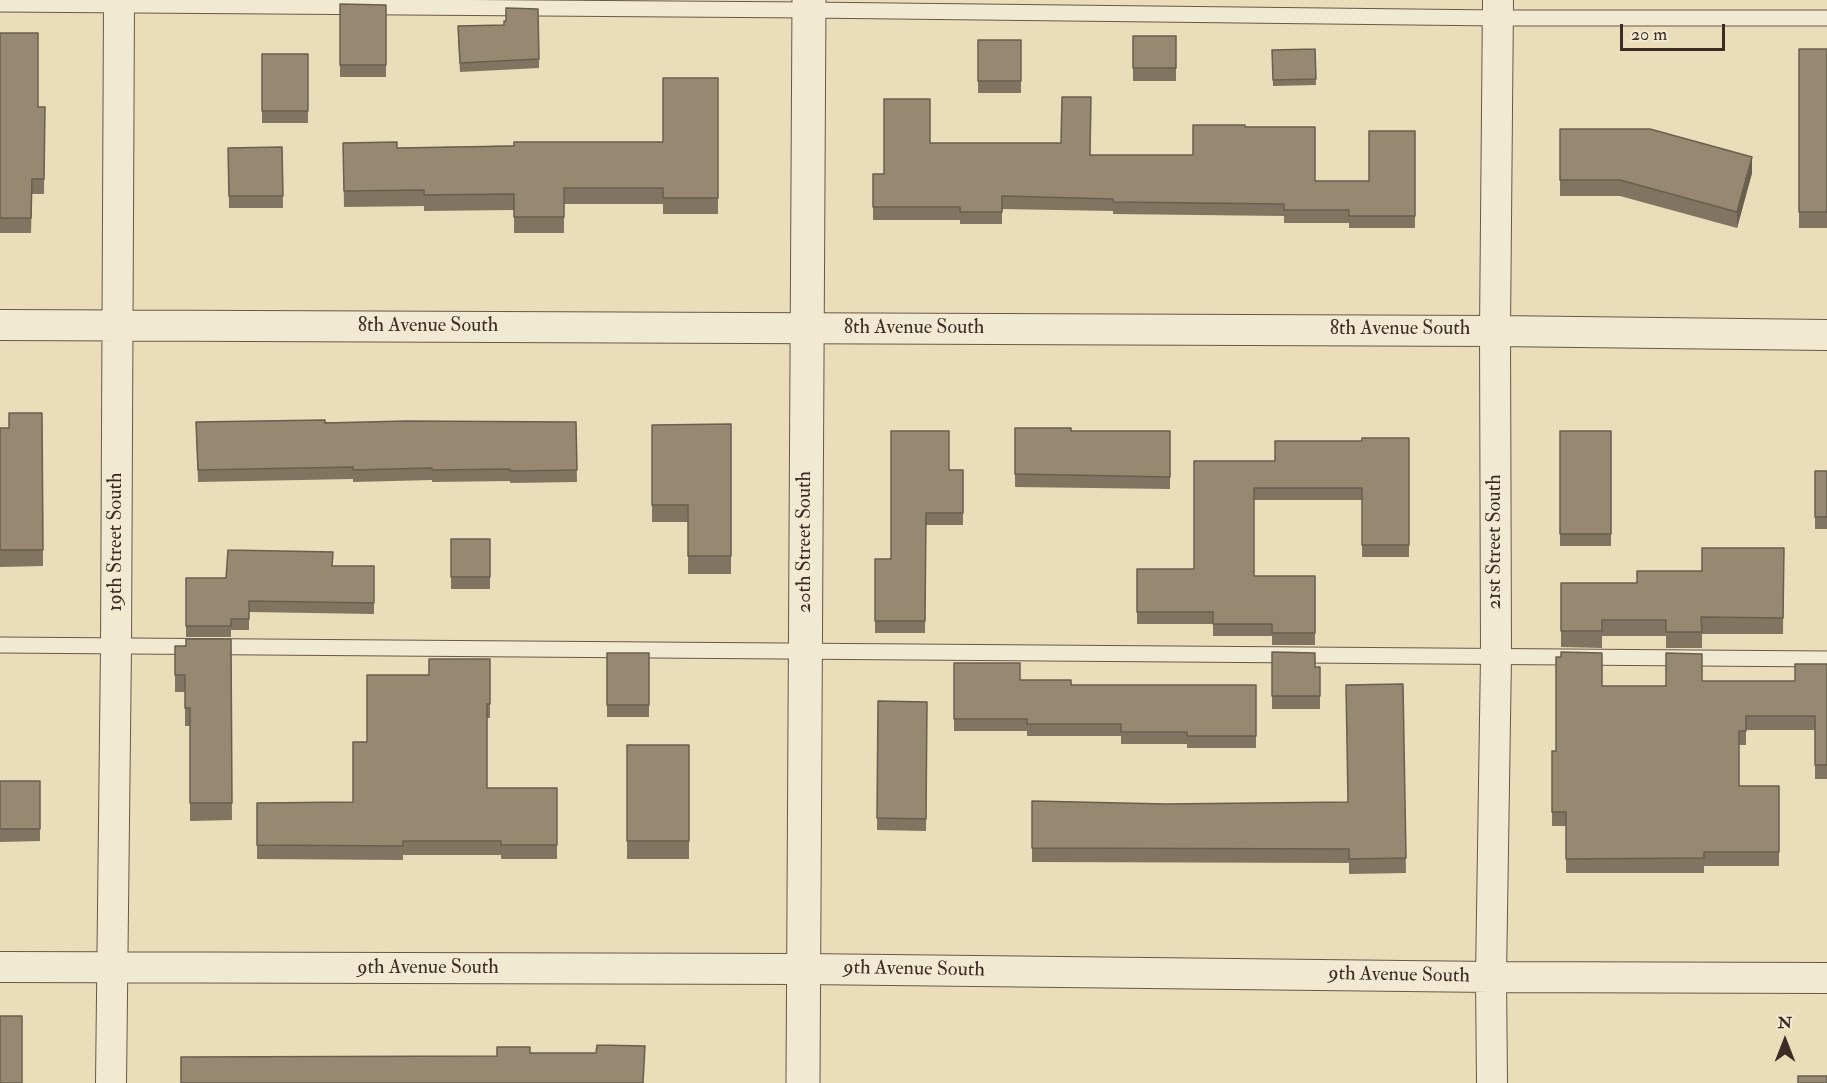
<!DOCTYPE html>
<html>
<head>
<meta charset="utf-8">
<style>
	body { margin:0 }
	#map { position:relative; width:1827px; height:1083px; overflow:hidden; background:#eaddb9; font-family:"IM FELL Double Pica",serif }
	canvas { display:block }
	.north { position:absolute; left:1755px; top:1011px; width:60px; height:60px; -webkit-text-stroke:4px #f1e9d2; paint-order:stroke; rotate:0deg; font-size:16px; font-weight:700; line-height:24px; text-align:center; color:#3c2c23 }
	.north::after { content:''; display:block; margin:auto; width:21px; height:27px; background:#3c2c23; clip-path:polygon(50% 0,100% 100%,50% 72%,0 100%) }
	.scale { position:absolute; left:1620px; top:24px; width:105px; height:27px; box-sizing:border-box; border:3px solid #3c2c23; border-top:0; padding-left:8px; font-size:18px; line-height:21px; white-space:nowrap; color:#3c2c23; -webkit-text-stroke:4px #f1e9d2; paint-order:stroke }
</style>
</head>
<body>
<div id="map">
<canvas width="1827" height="1083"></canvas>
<div class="north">N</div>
<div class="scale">20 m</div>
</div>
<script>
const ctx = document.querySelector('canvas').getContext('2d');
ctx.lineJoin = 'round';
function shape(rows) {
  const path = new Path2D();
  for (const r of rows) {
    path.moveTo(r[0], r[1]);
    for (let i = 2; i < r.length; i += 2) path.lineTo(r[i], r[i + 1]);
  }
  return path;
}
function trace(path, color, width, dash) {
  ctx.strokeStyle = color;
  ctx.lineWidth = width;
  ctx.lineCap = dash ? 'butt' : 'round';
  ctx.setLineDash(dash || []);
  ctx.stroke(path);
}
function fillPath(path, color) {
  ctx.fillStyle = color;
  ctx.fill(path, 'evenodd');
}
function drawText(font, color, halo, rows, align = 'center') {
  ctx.font = font + ' "IM FELL Double Pica",serif';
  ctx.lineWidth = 4.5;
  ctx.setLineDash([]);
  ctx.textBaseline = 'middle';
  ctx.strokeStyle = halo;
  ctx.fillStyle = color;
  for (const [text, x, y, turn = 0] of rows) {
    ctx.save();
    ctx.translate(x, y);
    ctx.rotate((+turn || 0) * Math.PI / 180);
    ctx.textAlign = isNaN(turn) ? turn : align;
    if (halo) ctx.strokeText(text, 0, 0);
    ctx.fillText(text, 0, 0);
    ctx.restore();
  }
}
const service = shape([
	[0,4,808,10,1498,18,1827,18],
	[0,645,1827,659]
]);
const minor = shape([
	[0,325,1495,331,1827,335],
	[0,967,804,969,1491,977,1827,978],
	[111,1083,116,647,119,0],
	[1492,1083,1491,977,1496,656,1495,331,1498,0]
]);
const tertiary = shape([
	[803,1083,809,0]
]);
const wall = shape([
	[340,4,386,5,386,77,340,77],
	[0,33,38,107,45,107,44,194,32,194,31,233,0,233],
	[458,36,539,59,539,68,460,72],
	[1133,36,1176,36,1176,81,1133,81],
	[978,40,1021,40,1021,93,978,93],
	[1315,49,1316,85,1273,86,1272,50],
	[1799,49,1827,49,1827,228,1799,228],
	[262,54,308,54,308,123,262,123],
	[718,78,718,214,663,214,663,204,564,204,564,233,514,233,514,210,424,211,424,206,344,207,343,143,397,148,663,142],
	[1245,127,1315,181,1369,181,1415,131,1415,228,1349,228,1349,223,1284,223,1284,216,1113,214,1113,211,1002,209,1002,224,960,224,960,220,873,220,873,174,884,174,930,143,1090,155,1193,155],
	[1560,129,1752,173,1737,228,1620,196,1560,196],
	[282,147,283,208,229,208,228,148],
	[42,413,43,566,0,567,0,428,9,428],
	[196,422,576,422,577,482,510,483,510,481,432,482,432,480,353,482,353,479,198,482],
	[731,424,731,574,688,574,688,522,652,522,652,425],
	[1015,428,1071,431,1170,431,1170,489,1015,487],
	[1560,431,1611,431,1611,546,1560,546],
	[1409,438,1409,557,1362,557,1362,500,1254,500,1254,576,1315,576,1315,645,1272,645,1272,636,1213,636,1213,624,1137,624,1137,569,1194,569,1275,461,1362,441],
	[949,470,963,470,963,525,926,525,925,633,875,633,875,559,891,559],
	[1815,471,1827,471,1827,529,1815,529],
	[451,539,490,539,490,589,451,589],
	[1784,548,1783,634,1702,634,1702,648,1666,648,1666,636,1602,636,1602,648,1561,647,1561,583,1637,583,1702,571],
	[374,566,374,614,249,612,249,630,231,630,231,637,186,637,186,578,226,578],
	[231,639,232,820,190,821,190,726,185,726,185,692,175,692,175,646,186,646],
	[1272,652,1315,667,1320,667,1320,709,1272,709],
	[607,653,649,653,649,717,607,717],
	[490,659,490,718,487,718,487,788,557,788,557,859,501,859,501,855,403,855,403,860,257,859,257,803,353,802,367,742,429,675],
	[954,663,1020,680,1071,685,1256,685,1256,748,1187,748,1187,744,1121,744,1121,736,1027,736,1027,731,954,731],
	[1827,664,1827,779,1815,779,1815,730,1746,730,1746,745,1739,745,1739,786,1779,786,1779,866,1704,866,1704,873,1566,873,1566,826,1552,826,1552,751,1556,751,1602,686,1666,686,1702,681,1795,681],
	[1403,684,1406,873,1349,874,1349,863,1032,862,1032,801,1166,804,1348,802],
	[878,701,927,702,926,831,877,830],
	[627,745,689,745,689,859,627,859],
	[0,781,40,781,40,841,0,842]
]);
const shadedWall = shape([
	[1752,157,1752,173,1737,228,1737,212]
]);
const building = shape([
	[340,4,386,5,386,65,340,65,340,4],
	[506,8,538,9,539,59,460,63,458,26,504,25,504,21,506,21,506,8],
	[0,33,38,33,38,107,45,107,44,179,32,179,31,218,0,218,0,33],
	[1133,36,1176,36,1176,68,1133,68,1133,36],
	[978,40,1021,40,1021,81,978,81,978,40],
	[1315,49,1316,79,1273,80,1272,50,1315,49],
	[1799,49,1827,49,1827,212,1799,212,1799,49],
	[262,54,308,54,308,111,262,111,262,54],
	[663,78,718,78,718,198,663,198,663,188,564,188,564,217,514,217,514,194,424,195,424,190,344,191,343,143,397,142,397,148,514,146,514,142,663,142,663,78],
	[1062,97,1091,97,1090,155,1193,155,1193,125,1245,125,1245,127,1315,127,1315,181,1369,181,1369,131,1415,131,1415,216,1349,216,1349,210,1284,210,1284,204,1113,202,1113,199,1002,196,1002,212,960,212,960,207,873,207,873,174,884,174,884,99,930,99,930,143,1061,143,1062,97],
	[1560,129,1650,129,1752,157,1737,212,1620,180,1560,180,1560,129],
	[282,147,283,196,229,196,228,148,282,147],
	[9,413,42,413,43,550,0,550,0,428,9,428,9,413],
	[325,420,325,423,406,421,576,422,577,470,510,471,510,469,432,470,432,468,353,470,353,467,198,470,196,422,325,420],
	[731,424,731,556,688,556,688,505,652,505,652,425,731,424],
	[1015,428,1071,428,1071,431,1170,431,1170,477,1015,474,1015,428],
	[891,431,949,431,949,470,963,470,963,513,926,513,925,621,875,621,875,559,891,559,891,431],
	[1560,431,1611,431,1611,534,1560,534,1560,431],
	[1362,438,1409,438,1409,545,1362,545,1362,488,1254,488,1254,576,1315,576,1315,633,1272,633,1272,624,1213,624,1213,612,1137,612,1137,569,1194,569,1194,461,1275,461,1275,441,1362,441,1362,438],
	[1815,471,1827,471,1827,517,1815,517,1815,471],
	[451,539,490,539,490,577,451,577,451,539],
	[1702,548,1784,548,1783,618,1701,617,1702,632,1666,632,1666,620,1602,620,1602,631,1561,631,1561,583,1637,583,1637,571,1702,571,1702,548],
	[228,550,333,552,332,566,374,566,374,603,249,601,249,619,231,619,231,626,186,626,186,578,226,578,228,550],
	[186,639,231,639,232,803,190,803,190,708,185,708,185,675,175,675,175,646,186,646,186,639],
	[1272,652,1315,653,1315,667,1320,667,1320,696,1272,696,1272,652],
	[1561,652,1602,653,1602,686,1666,686,1666,653,1702,654,1702,681,1795,681,1795,664,1827,664,1827,765,1815,765,1815,716,1746,716,1746,731,1739,731,1739,786,1779,786,1779,852,1704,852,1704,858,1566,859,1566,812,1552,812,1552,751,1556,751,1556,657,1561,657,1561,652],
	[607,653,649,653,649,705,607,705,607,653],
	[429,659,490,659,490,704,487,704,487,788,557,788,557,845,501,845,501,841,403,841,403,846,257,845,257,803,353,802,353,742,367,742,367,675,429,675,429,659],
	[954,663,1020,663,1020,680,1071,680,1071,685,1256,685,1256,736,1187,736,1187,732,1121,732,1121,724,1027,724,1027,719,954,719,954,663],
	[1403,684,1406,858,1349,859,1349,849,1032,848,1032,801,1166,804,1348,802,1346,685,1403,684],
	[878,701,927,702,926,819,877,818,878,701],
	[627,745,689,745,689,841,627,841,627,745],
	[0,781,40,781,40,829,0,829,0,781],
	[0,1016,22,1016,22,1083,0,1083,0,1016],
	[597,1045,645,1046,643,1083,181,1083,181,1057,497,1056,497,1047,530,1047,530,1053,596,1053,597,1045],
	[1798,1076,1827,1076,1827,1083,1798,1083,1798,1076]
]);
const streetNames = [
	["8th Avenue South",428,327],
	["8th Avenue South",914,329],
	["8th Avenue South",1400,330],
	["19th Street South",117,542,-90],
	["20th Street South",806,542,-90],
	["21st Street South",1496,542,-90],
	["9th Avenue South",428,969],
	["9th Avenue South",914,970,1],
	["9th Avenue South",1399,976,1]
];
trace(service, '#685848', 17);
trace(minor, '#685848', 32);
trace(tertiary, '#685848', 35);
trace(service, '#f1e9d2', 15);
trace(minor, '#f1e9d2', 30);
trace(tertiary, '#f1e9d2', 33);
fillPath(wall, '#817561');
fillPath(shadedWall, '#695f4f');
fillPath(building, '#968871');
trace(building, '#695f4f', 1.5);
drawText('20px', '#3c2c23', '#f1e9d2', streetNames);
</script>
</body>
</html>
